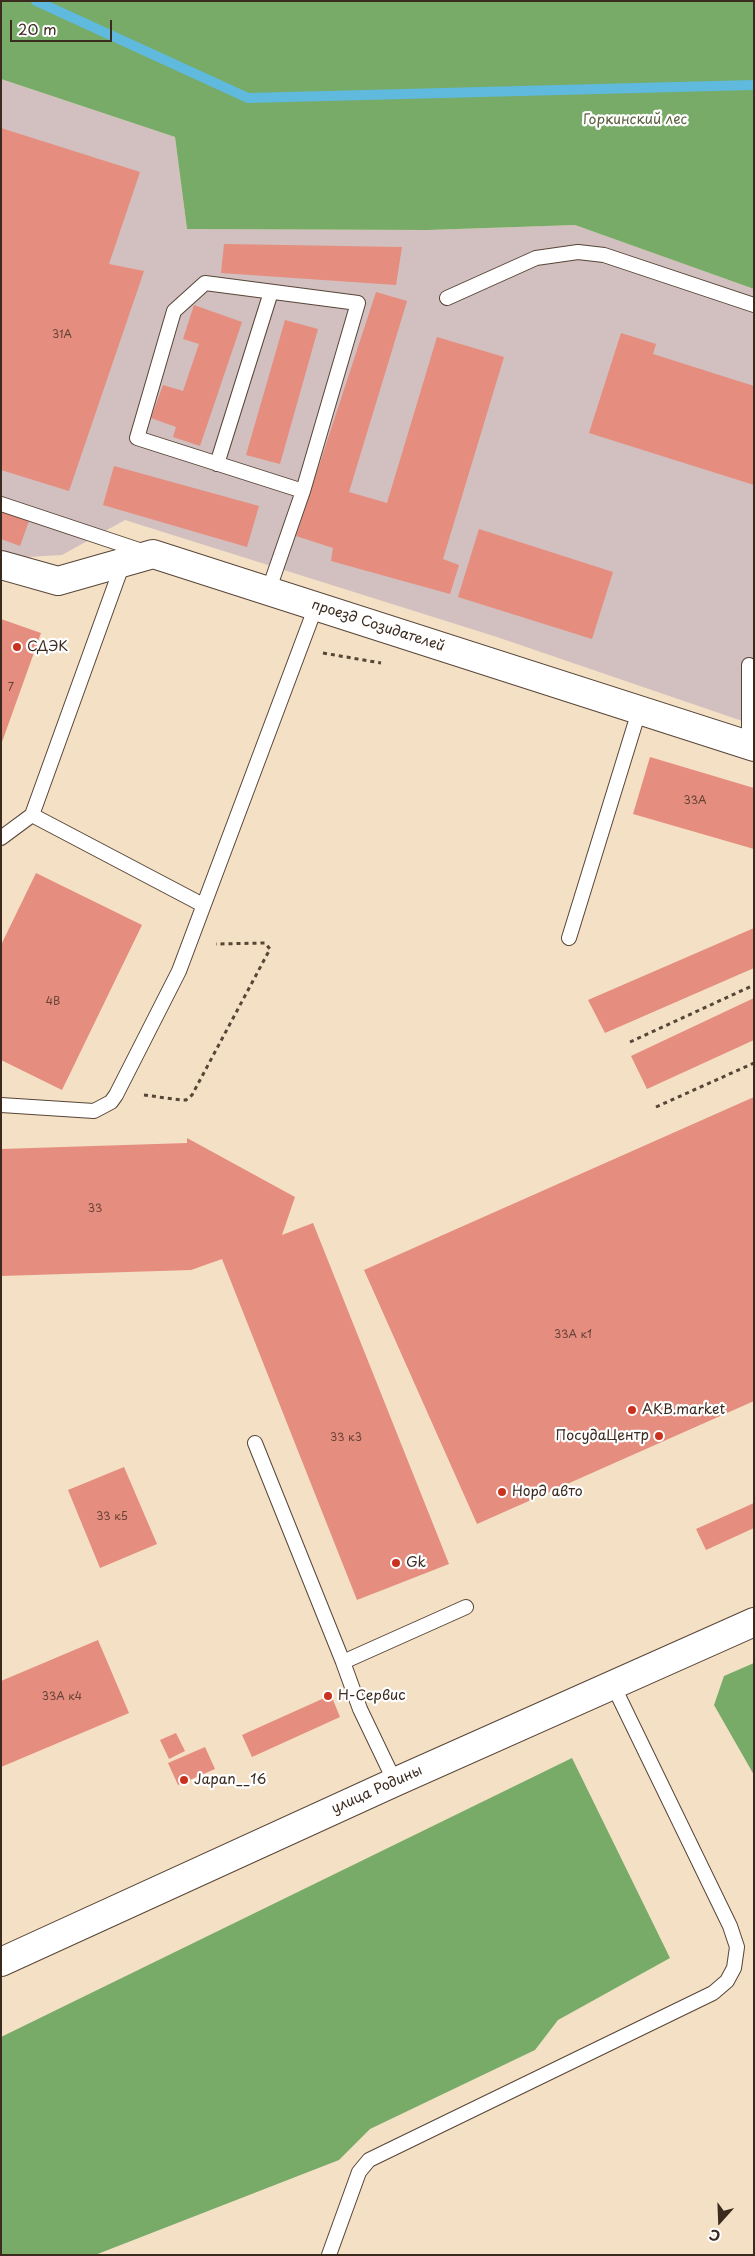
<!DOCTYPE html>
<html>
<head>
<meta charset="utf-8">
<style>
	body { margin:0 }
	#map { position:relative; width:755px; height:2256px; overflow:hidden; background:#f4e0c5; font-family:"Playpen Sans",sans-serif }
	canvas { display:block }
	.frame { position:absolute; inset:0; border:2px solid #3b2a1e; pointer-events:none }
	.north { position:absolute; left:695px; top:2196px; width:50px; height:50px; -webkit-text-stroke:4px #fff; paint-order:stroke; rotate:200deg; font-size:14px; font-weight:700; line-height:20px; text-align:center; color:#3b2a1e }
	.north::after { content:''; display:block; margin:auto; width:18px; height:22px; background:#3b2a1e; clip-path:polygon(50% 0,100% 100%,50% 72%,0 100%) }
	.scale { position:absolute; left:10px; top:20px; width:102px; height:22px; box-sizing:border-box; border:2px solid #3b2a1e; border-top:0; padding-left:6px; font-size:15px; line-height:18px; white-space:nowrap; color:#3b2a1e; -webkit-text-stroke:4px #fff; paint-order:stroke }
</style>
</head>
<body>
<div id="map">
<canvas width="755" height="2256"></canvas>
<div class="frame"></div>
<div class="north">С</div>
<div class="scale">20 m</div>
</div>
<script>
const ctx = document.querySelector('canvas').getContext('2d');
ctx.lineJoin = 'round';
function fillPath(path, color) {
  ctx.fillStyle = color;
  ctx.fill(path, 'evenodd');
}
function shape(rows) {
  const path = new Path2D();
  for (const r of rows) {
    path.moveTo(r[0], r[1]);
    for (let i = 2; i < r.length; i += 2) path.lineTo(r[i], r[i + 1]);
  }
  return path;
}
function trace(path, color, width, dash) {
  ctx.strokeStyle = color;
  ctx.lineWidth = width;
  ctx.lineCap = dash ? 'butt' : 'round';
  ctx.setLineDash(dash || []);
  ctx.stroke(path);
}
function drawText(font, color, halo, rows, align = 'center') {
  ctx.font = font + ' "Playpen Sans",sans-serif';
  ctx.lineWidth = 4.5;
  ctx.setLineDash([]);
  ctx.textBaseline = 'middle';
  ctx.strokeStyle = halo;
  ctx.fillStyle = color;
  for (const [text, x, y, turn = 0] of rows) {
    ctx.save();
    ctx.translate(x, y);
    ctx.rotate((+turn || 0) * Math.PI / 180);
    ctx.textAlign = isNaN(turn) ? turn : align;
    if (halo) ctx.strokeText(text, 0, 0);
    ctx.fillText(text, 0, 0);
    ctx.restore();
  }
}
const industrial = shape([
	[1,79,175,137,187,229,428,230,575,225,754,289,754,725,497,637,125,520,62,555,28,557,1,553]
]);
const forest = shape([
	[1,1,754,1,754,289,575,225,428,230,187,229,175,137,1,79],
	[754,1663,754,1775,714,1705,724,1676],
	[572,1758,670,1958,558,2020,535,2050,370,2129,339,2160,95,2255,1,2255,1,2037]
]);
const stream = shape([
	[36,1,248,98,754,85]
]);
const building = shape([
	[1,128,140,172,109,264,144,271,69,491,1,470],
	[224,244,402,247,396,285,221,273],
	[376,292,407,301,349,492,387,503,437,337,504,357,443,559,459,565,450,594,331,561,333,548,296,536],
	[194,305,242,322,200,446,173,437,176,427,151,418,163,385,183,391,199,344,183,339],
	[285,320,318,329,280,464,246,455],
	[621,333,656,344,653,354,754,386,754,485,589,433],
	[114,466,259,506,247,547,103,505],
	[1,508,30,518,20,546,1,539],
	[479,529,613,572,592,639,458,597],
	[1,619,41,633,2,742,1,742],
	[650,757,754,788,754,849,633,814],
	[36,873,142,925,62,1090,1,1060,1,945],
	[754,928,754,968,605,1033,588,1000],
	[754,998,754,1040,647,1089,631,1056],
	[754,1097,754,1401,477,1524,364,1270],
	[187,1138,295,1197,282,1235,313,1223,449,1564,357,1600,222,1259,191,1270,1,1276,1,1149,187,1143],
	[124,1467,157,1544,100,1568,68,1490],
	[754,1503,754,1528,706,1550,696,1529],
	[98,1640,129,1713,1,1767,1,1681],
	[331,1695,340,1717,252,1757,242,1735],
	[176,1733,185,1751,169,1759,160,1740],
	[205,1747,215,1769,178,1785,168,1763]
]);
const path = shape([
	[323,653,381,663],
	[630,1042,754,985],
	[144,1095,181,1100,186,1100,192,1095,270,949,265,943,216,944],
	[656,1107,754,1063]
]);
const service = shape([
	[447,298,536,258,578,252,604,255,754,305],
	[217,464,271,292],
	[1,504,145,552],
	[268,592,303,491,358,303,205,283,174,311,137,438,303,491],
	[749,665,749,746],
	[32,815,203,905],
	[1,838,32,815,123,563],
	[569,938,639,711],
	[1,1105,94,1111,111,1102,116,1095,179,971,316,606],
	[255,1443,343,1662],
	[395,1782,360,1709,343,1662,466,1607],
	[329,2255,359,2172,369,2160,713,1993,727,1981,734,1968,737,1947,730,1926,613,1685]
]);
const minor = shape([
	[1,565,58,581,153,554,754,747]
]);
const tertiary = shape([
	[1,1962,395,1782,754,1622]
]);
const markers = [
	[17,647,5,"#c8321e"],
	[632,1410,5,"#c8321e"],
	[659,1436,5,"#c8321e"],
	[502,1492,5,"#c8321e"],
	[396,1563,5,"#c8321e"],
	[328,1696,5,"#c8321e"],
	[184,1780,5,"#c8321e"]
];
const numberNames = [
	["31А",62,335],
	["7",11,688],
	["33А",695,801],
	["4В",53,1002],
	["33",95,1209],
	["33А к1",573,1335],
	["33 к3",346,1438],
	["33 к5",112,1517],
	["33А к4",62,1697]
];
const parkNames = [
	["Горкинский лес",635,120]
];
const streetNames = [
	["проезд Созидателей",378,626,18],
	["улица Родины",377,1790,-24]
];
const poiNames = [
	["СДЭК",27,647],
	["AKB.market",642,1410],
	["ПосудаЦентр",649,1436,"right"],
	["Норд авто",512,1492],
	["Gk",406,1563],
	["Н-Сервис",338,1696],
	["Japan__16",194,1780]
];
fillPath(industrial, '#d2bfbf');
fillPath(forest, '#77ab67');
trace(stream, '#5fbadd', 10);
fillPath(building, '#e58d7e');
trace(service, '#574537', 16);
trace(minor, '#574537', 30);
trace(tertiary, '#574537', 30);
trace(path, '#574537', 3, [4, 4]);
trace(service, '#fff', 14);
trace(minor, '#fff', 28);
trace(tertiary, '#fff', 28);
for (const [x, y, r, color] of markers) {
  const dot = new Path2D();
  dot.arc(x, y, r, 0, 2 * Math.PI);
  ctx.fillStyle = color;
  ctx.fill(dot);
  trace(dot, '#fff', 2);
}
drawText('11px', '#664336', null, numberNames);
drawText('14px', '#5a613d', '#fff', parkNames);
drawText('14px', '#3b2a1e', '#fff', streetNames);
drawText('14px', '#3b2a1e', '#fff', poiNames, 'left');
</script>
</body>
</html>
